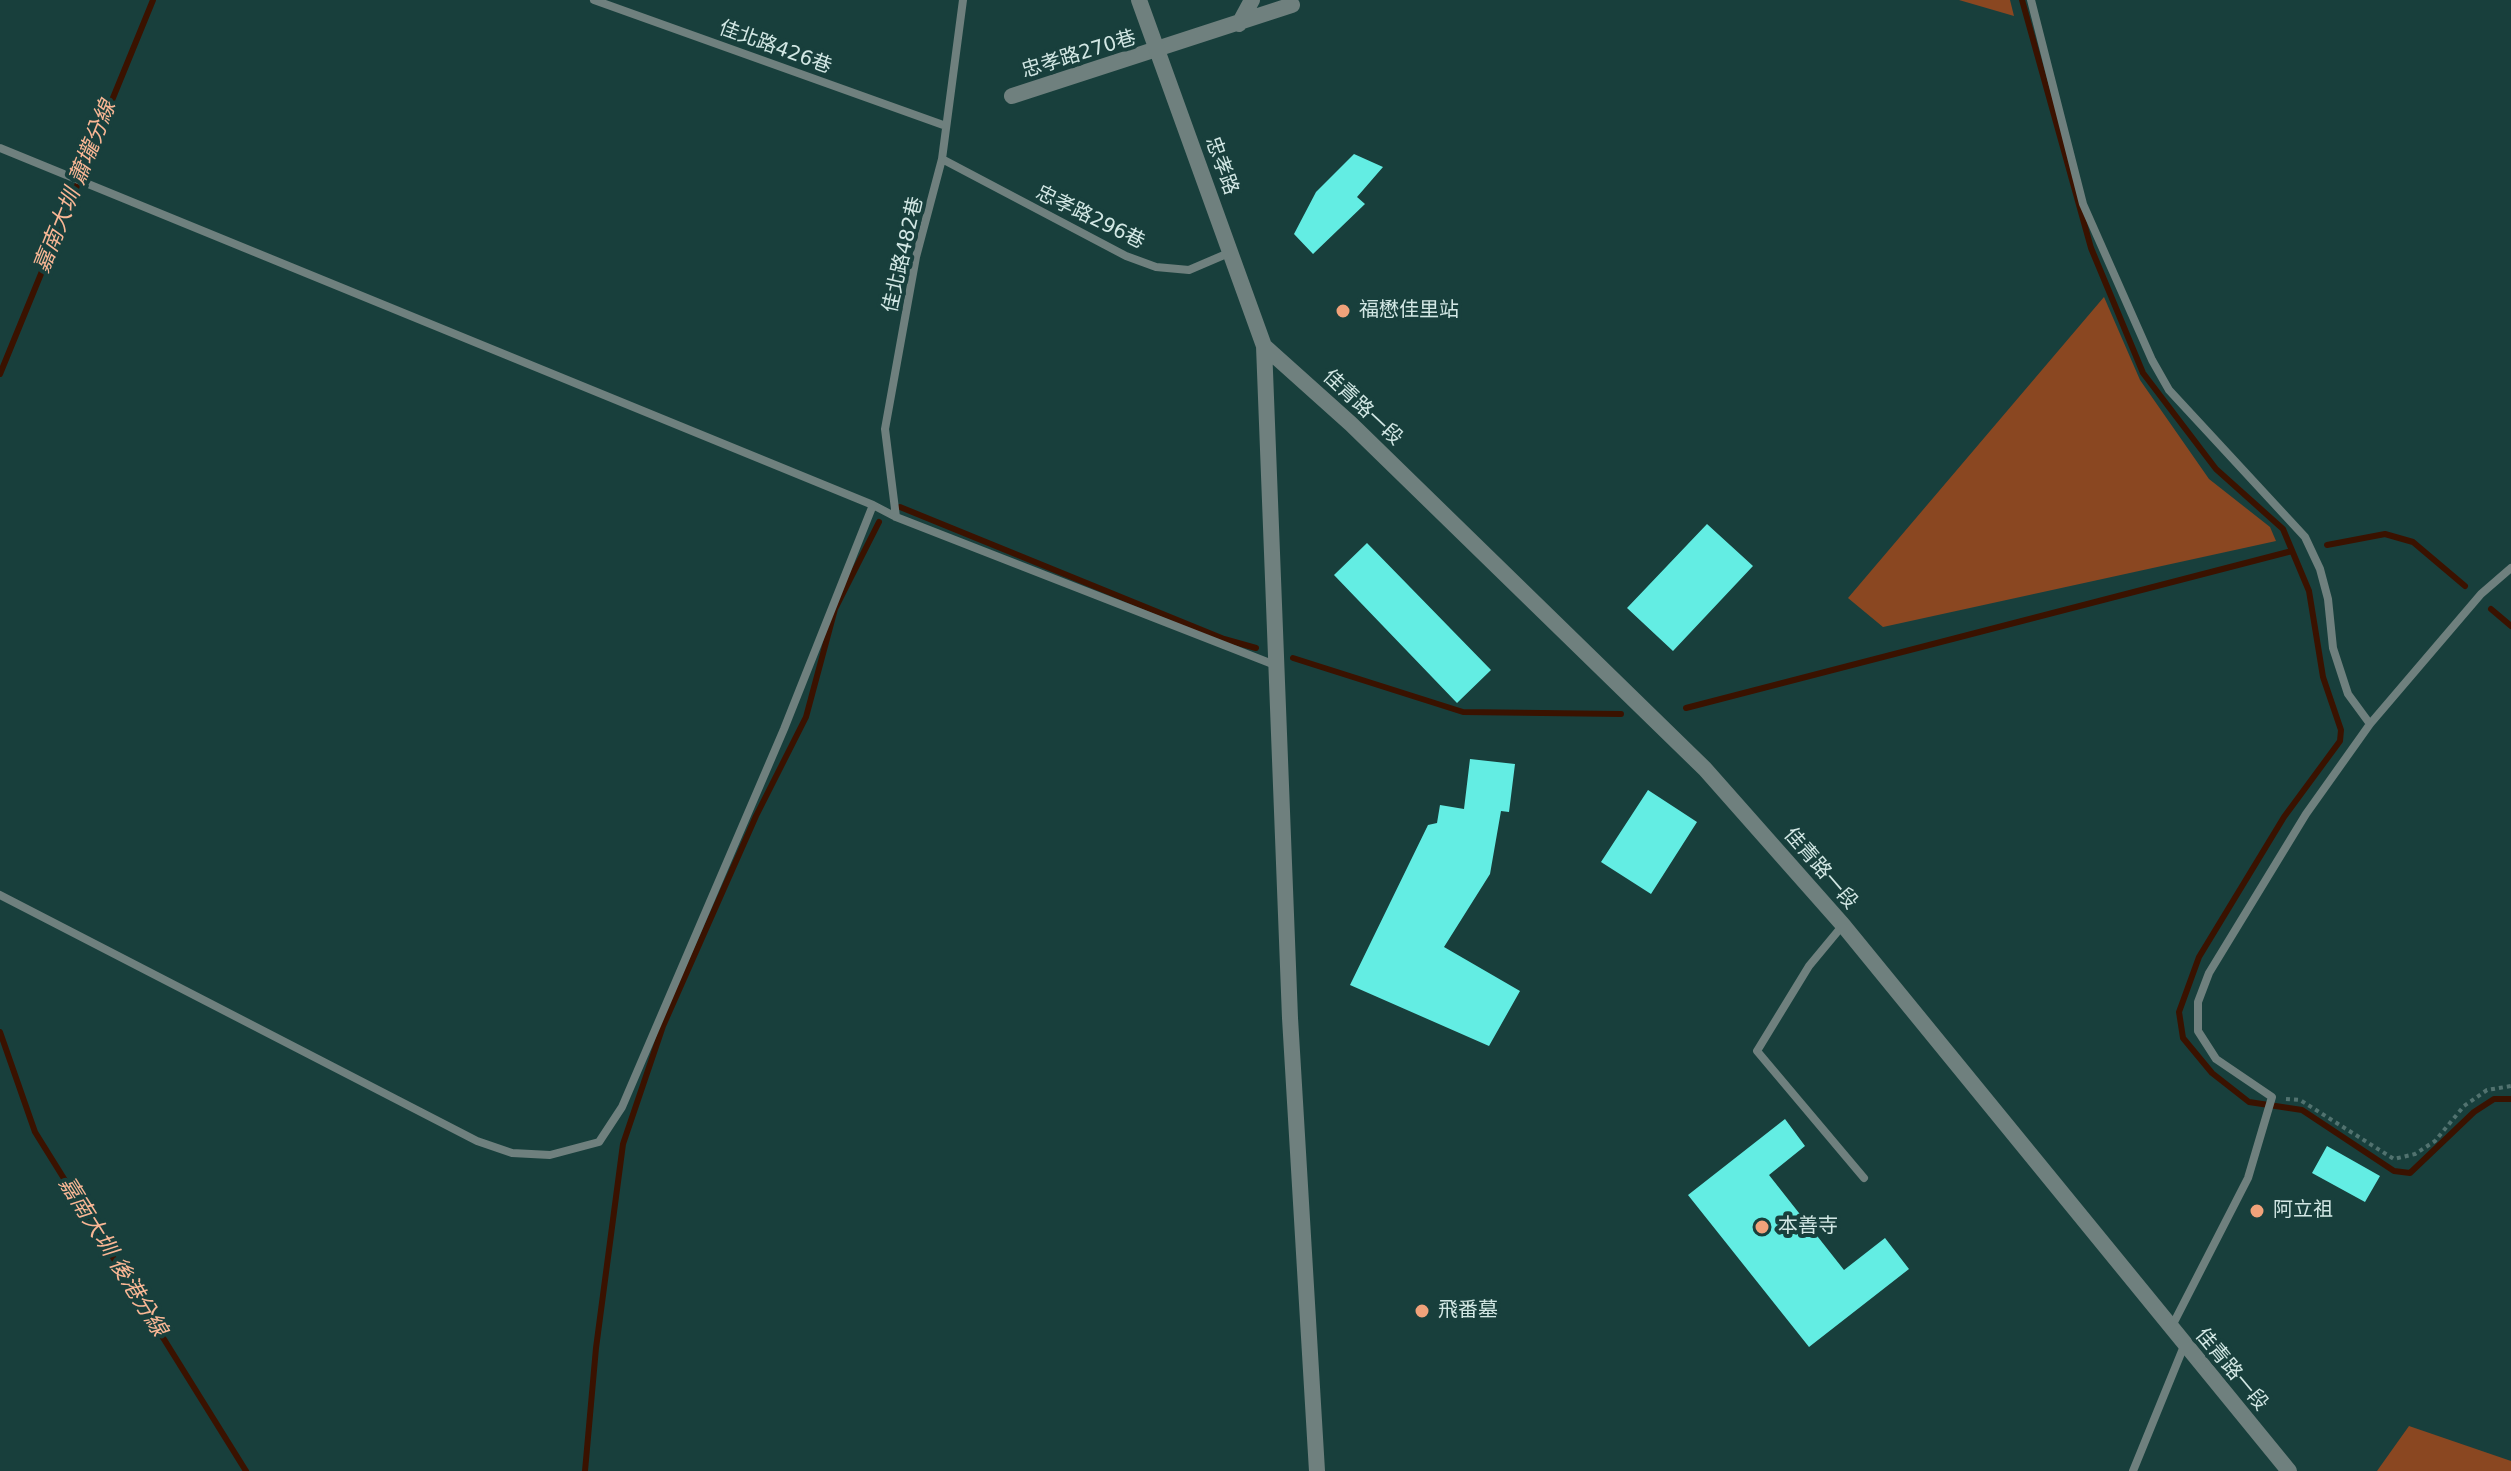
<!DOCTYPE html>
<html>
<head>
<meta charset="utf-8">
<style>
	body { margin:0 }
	canvas { display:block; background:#183f3c }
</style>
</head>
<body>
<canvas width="2511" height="1471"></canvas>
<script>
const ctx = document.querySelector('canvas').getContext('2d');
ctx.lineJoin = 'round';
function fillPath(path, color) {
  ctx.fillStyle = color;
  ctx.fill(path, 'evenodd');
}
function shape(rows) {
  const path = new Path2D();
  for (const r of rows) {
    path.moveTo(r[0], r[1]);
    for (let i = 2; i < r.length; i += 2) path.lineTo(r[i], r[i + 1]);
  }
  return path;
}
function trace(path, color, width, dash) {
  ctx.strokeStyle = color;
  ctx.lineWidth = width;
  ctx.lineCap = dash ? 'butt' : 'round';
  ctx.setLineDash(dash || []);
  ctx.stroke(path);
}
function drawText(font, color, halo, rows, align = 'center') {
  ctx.font = font + ' "DejaVu Sans","Noto Sans TC",sans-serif';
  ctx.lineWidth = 8;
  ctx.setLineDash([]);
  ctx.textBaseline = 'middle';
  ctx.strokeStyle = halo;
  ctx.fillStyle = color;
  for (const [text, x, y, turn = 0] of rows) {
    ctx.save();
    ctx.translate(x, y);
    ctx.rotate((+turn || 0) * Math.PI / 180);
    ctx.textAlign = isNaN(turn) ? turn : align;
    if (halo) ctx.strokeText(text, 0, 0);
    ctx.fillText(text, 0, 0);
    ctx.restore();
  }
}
const green = shape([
	[1959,0,2010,0,2014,16],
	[2104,297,2140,380,2209,479,2270,527,2276,541,1883,627,1848,598],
	[2409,1426,2511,1461,2511,1471,2377,1471]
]);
const stream = shape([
	[2022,0,2091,248,2143,373,2216,469,2283,529,2309,591,2323,677,2341,730,2340,741,2284,817,2199,957,2179,1012,2183,1038,2212,1073,2249,1102,2302,1110,2394,1171,2410,1173,2474,1112,2494,1099,2511,1099],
	[0,374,153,0],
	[900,507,1224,639,1256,648],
	[2327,545,2385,534,2413,542,2465,586],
	[2491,609,2511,626],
	[1293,658,1463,712,1621,714],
	[1686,708,2292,551],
	[0,1032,35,1132,246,1471],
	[585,1471,596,1348,623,1144,663,1026,756,816,806,717,835,609,879,522]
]);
const building = shape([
	[1354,154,1383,167,1357,197,1365,204,1313,254,1294,234,1316,192],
	[1707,524,1753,566,1673,651,1627,608],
	[1367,543,1491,670,1457,703,1334,575],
	[1470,759,1515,764,1509,812,1501,811,1490,874,1444,947,1520,991,1489,1046,1350,985,1428,825,1437,823,1440,805,1464,809],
	[1648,790,1697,822,1651,894,1601,862],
	[1785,1119,1805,1146,1769,1175,1844,1270,1885,1238,1909,1269,1809,1347,1688,1195],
	[2327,1146,2380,1176,2365,1202,2312,1173]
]);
const path = shape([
	[2286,1099,2300,1100,2394,1159,2415,1154,2435,1141,2464,1106,2487,1090,2511,1086]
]);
const service = shape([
	[594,0,946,126],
	[2031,0,2083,204,2152,360,2169,390,2305,537,2320,569,2328,599,2333,648,2348,694,2370,724],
	[0,148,873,505],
	[942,159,1126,256,1156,267,1189,270,1231,252],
	[896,517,885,429,916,257,942,159,963,0],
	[0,895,477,1141,512,1153,550,1155,599,1142,622,1107,784,729,873,505,896,517,1275,665],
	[1843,925,1809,966,1757,1051,1864,1178],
	[2171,1328,2248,1178,2272,1097,2216,1059,2198,1031,2198,1002,2209,973,2306,814,2370,724,2481,594,2511,568],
	[2133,1471,2184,1346]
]);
const minor = shape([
	[1239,24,1252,0],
	[1012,96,1292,5]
]);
const tertiary = shape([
	[1139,0,1264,346,1290,1018,1317,1471],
	[1264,346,1351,424,1705,769,1843,925,2289,1471]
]);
const markers = [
	[1343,311,8,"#f0a27a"],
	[2257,1211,8,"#f0a27a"],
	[1762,1227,8,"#f0a27a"],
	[1422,1311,8,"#f0a27a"]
];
const streetNames = [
	["佳北路426巷",775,48,20],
	["忠孝路270巷",1079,55,-17],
	["忠孝路",1221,166,70],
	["忠孝路296巷",1090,218,26],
	["佳北路482巷",904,255,-77],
	["佳青路一段",1362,408,43],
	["佳青路一段",1820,869,49],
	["佳青路一段",2231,1370,50]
];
const poiNames = [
	["福懋佳里站",1359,311],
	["阿立祖",2273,1211],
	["本善寺",1778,1227],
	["飛番墓",1438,1311]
];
const waterNames = [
	["嘉南大圳 蕭壠分線",76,187,-68],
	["嘉南大圳 後港分線",112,1257,58]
];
fillPath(green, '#8a4721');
trace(stream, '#3a1200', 6);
fillPath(building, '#63ede3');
trace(path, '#51726f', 4, [4, 4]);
trace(service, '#6f807e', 8);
trace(minor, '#6f807e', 16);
trace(tertiary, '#6f807e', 16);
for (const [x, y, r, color] of markers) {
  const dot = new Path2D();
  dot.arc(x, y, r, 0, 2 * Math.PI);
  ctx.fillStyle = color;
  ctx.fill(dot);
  trace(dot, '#183f3c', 3);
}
drawText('20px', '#d2e7e4', '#183f3c', streetNames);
drawText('20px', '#d2e7e4', '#183f3c', poiNames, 'left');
drawText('italic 22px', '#f9b795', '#183f3c', waterNames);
</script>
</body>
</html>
